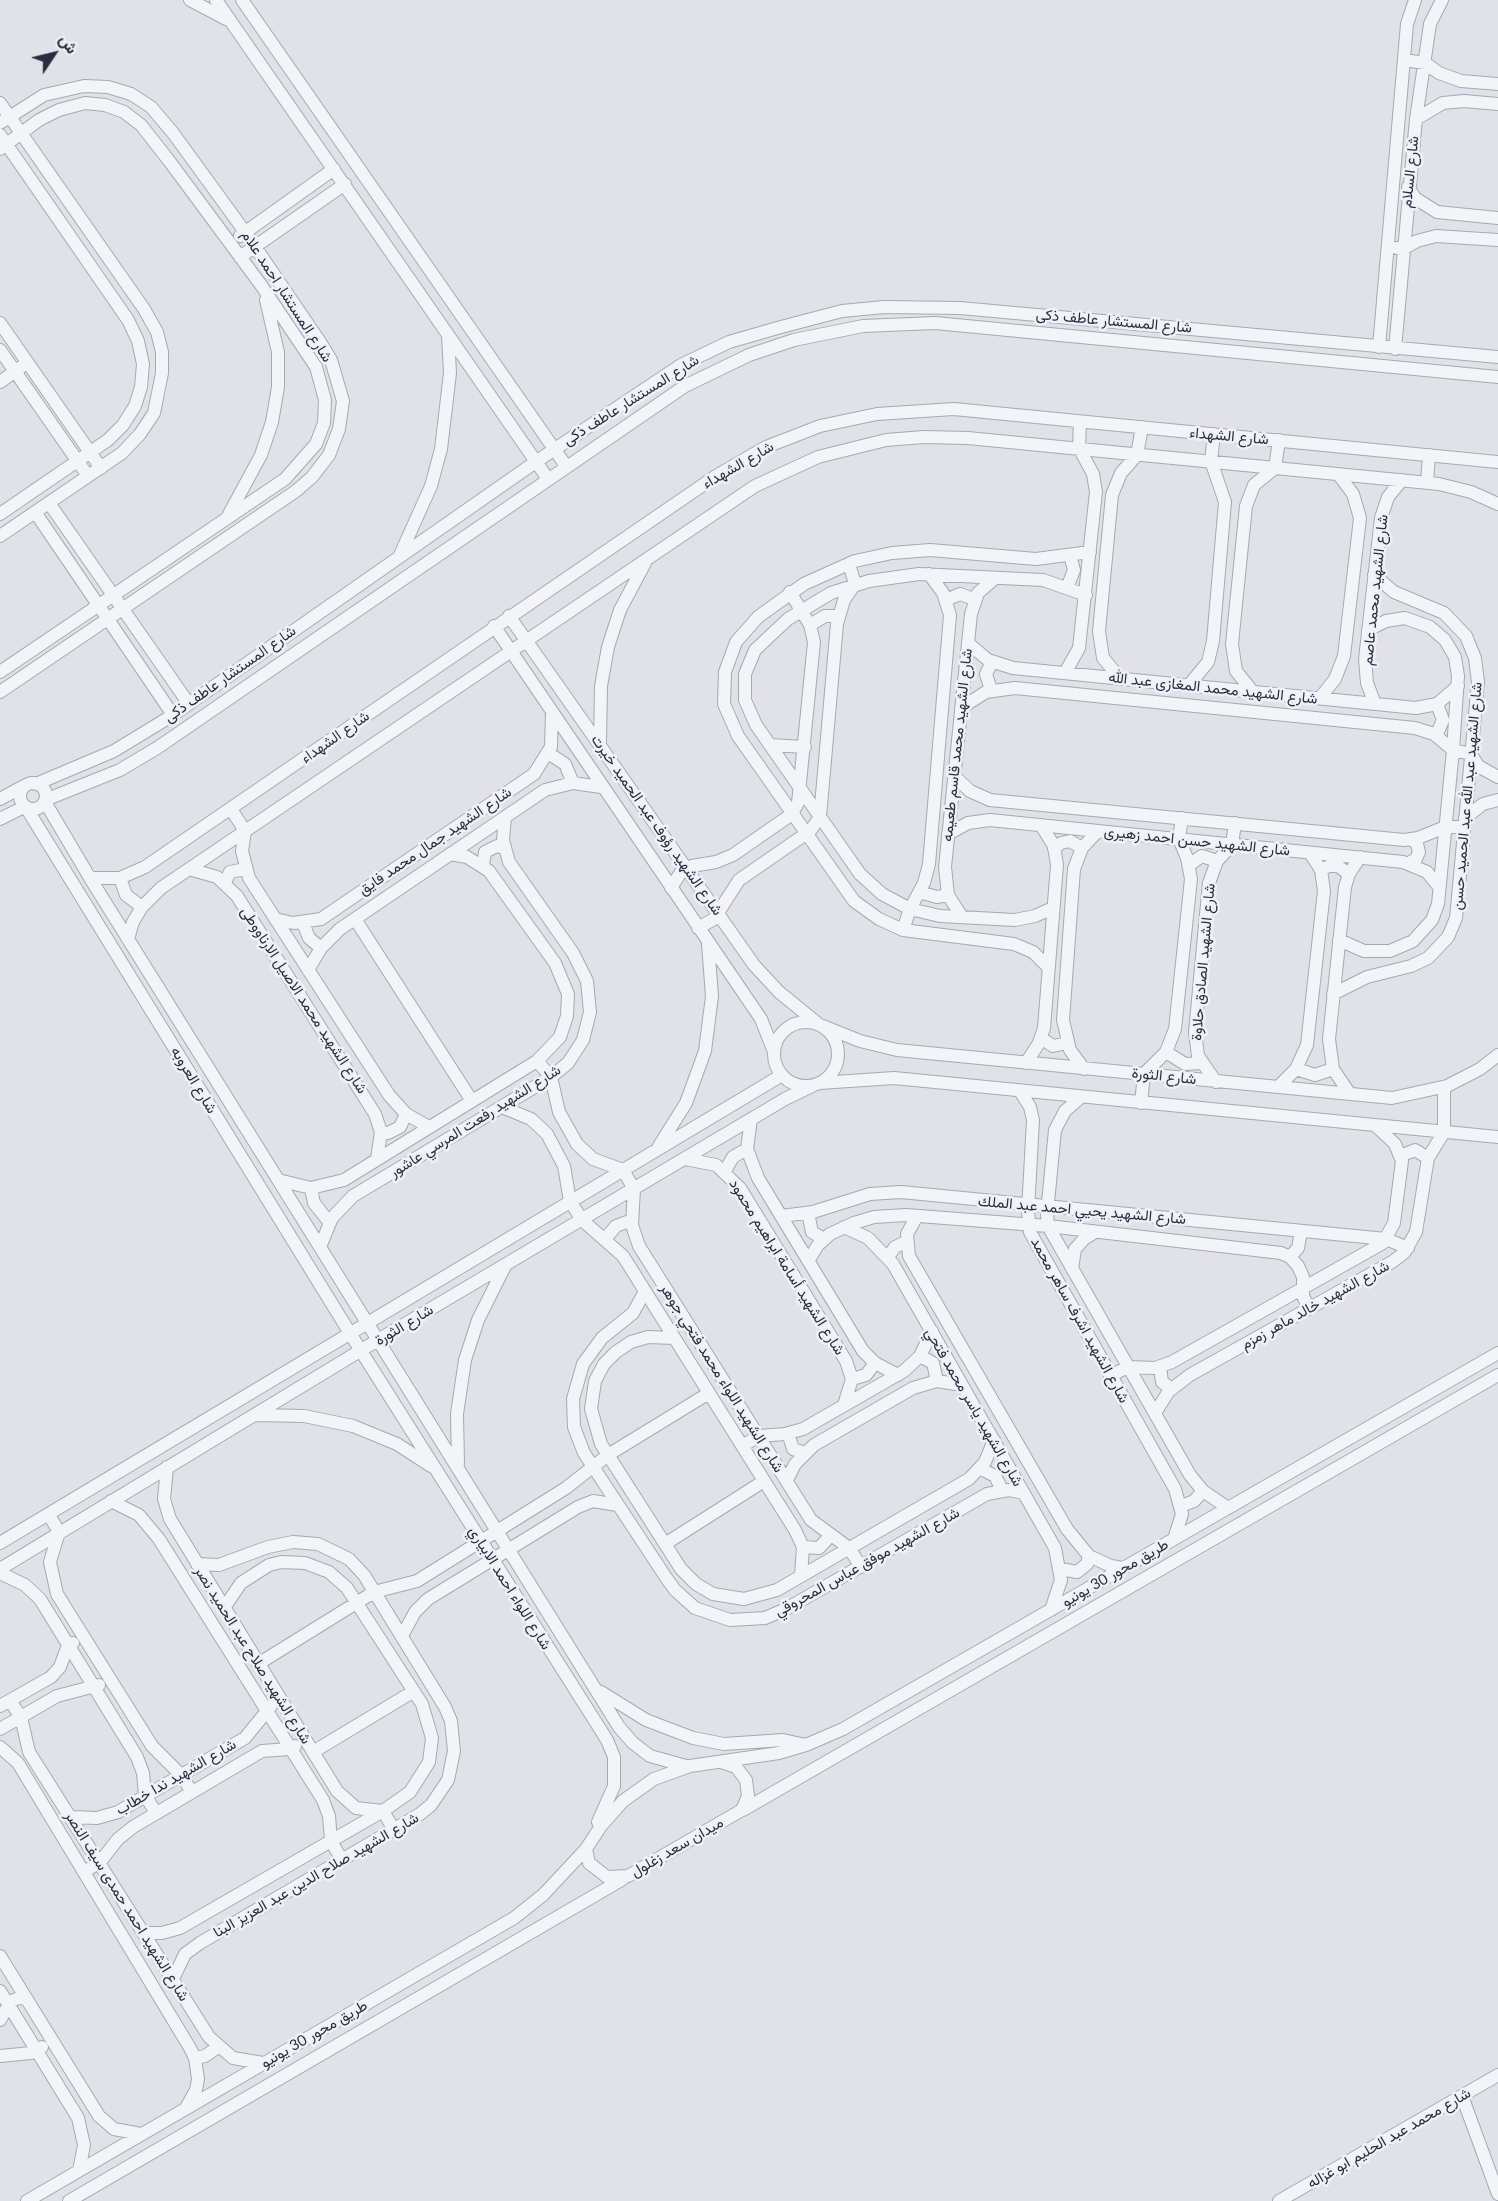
<!DOCTYPE html>
<html>
<head>
<meta charset="utf-8">
<style>
	body { margin:0 }
	#map { position:relative; width:1498px; height:2201px; overflow:hidden; background:#e1e2e9; font-family:Lato,Vazirmatn,sans-serif }
	canvas { display:block }
	.north { position:absolute; left:24px; top:24px; width:60px; height:60px; -webkit-text-stroke:4px #f0f1f6; paint-order:stroke; rotate:55deg; font-size:16px; font-weight:700; line-height:24px; text-align:center; color:#2a2d3f }
	.north::after { content:''; display:block; margin:auto; width:21px; height:27px; background:#2a2d3f; clip-path:polygon(50% 0,100% 100%,50% 72%,0 100%) }
</style>
</head>
<body>
<div id="map">
<canvas width="1498" height="2201"></canvas>
<div class="north">ش</div>
</div>
<script>
const ctx = document.querySelector('canvas').getContext('2d');
ctx.lineJoin = 'round';
function shape(rows) {
  const path = new Path2D();
  for (const r of rows) {
    if (r.length === 3) {
      path.moveTo(r[0] + r[2], r[1]);
      path.arc(r[0], r[1], r[2], 0, 2 * Math.PI);
      continue;
    }
    path.moveTo(r[0], r[1]);
    for (let i = 2; i < r.length; i += 2) path.lineTo(r[i], r[i + 1]);
  }
  return path;
}
function trace(path, color, width, dash) {
  ctx.strokeStyle = color;
  ctx.lineWidth = width;
  ctx.lineCap = dash ? 'butt' : 'round';
  ctx.setLineDash(dash || []);
  ctx.stroke(path);
}
function drawText(font, color, halo, rows, align = 'center') {
  ctx.font = font + ' Lato,Vazirmatn,sans-serif';
  ctx.lineWidth = 5;
  ctx.setLineDash([]);
  ctx.textBaseline = 'middle';
  ctx.strokeStyle = halo;
  ctx.fillStyle = color;
  for (const [text, x, y, turn = 0] of rows) {
    ctx.save();
    ctx.translate(x, y);
    ctx.rotate((+turn || 0) * Math.PI / 180);
    ctx.textAlign = isNaN(turn) ? turn : align;
    if (halo) ctx.strokeText(text, 0, 0);
    ctx.fillText(text, 0, 0);
    ctx.restore();
  }
}
const minor = shape([
	[190,0,226,19],
	[216,0,548,479],
	[242,0,566,466],
	[1404,60,1425,63,1439,73,1461,81,1498,84],
	[0,103,144,309,157,332,162,352,162,373,154,413,140,434,122,453,0,536],
	[1416,119,1443,103,1464,101,1498,104],
	[0,123,44,95,84,86,108,87,131,94,151,107,173,133,245,232,320,342,331,360,343,401,339,429,329,455,312,477,296,491,0,692],
	[0,135,128,320,138,341,143,364,141,387,135,406,123,425,108,440,0,514],
	[0,149,39,120,59,110,85,103,105,105,124,112,141,125,170,162,261,285,316,367,325,400,324,423,316,444,285,479,0,672],
	[1408,187,1415,198,1437,212,1498,218],
	[240,236,334,169],
	[1397,248,1403,249,1417,241,1436,236,1498,240],
	[240,257,345,184],
	[0,323,101,468],
	[1379,347,1407,24,1415,0],
	[1395,349,1416,119,1430,24,1442,0],
	[0,350,88,476],
	[0,382,21,367],
	[1427,483,1429,455],
	[49,503,189,704],
	[35,512,173,715],
	[229,514,261,455,272,422,278,387,278,352,266,300],
	[400,555,431,486,441,449,450,373,448,335],
	[1067,588,1074,570,1070,555],
	[946,600,960,594,974,599],
	[509,616,754,965,779,992,817,1023],
	[810,625,825,616,838,616],
	[494,626,761,1019,774,1052],
	[968,643,988,660,1013,668,1416,708,1437,704,1458,686],
	[1065,673,1079,648,1096,492,1093,474,1079,448,1080,422],
	[1120,678,1103,658,1099,631,1112,495,1121,473,1137,455,1142,427],
	[1189,685,1208,662,1213,641,1225,502,1211,461,1214,434],
	[991,690,986,674,992,662],
	[1253,692,1236,671,1232,644,1246,506,1254,485,1275,468,1279,440],
	[1320,698,1335,679,1344,656,1360,518,1353,494,1338,474],
	[1375,704,1367,683,1365,659,1381,518,1388,497,1402,480],
	[961,708,986,692,1015,688,1415,728,1434,734,1453,750,1471,754,1478,766,1498,777],
	[1436,736,1443,720,1437,704],
	[600,743,601,686,608,647,620,610,645,563],
	[770,745,805,747],
	[548,753,565,764,573,783],
	[954,776,970,791,990,800,1404,840,1418,838,1445,827,1464,827],
	[33,796,13],
	[36,784,114,751,173,715,537,461,681,365,729,342,781,327,842,311,884,307,960,308,1498,357],
	[0,799,24,786],
	[45,800,120,770,157,748,685,386,749,355,794,340,863,326,935,323,1498,377],
	[45,802,90,878,619,1727,633,1743,650,1756,686,1766],
	[27,809,361,1351,607,1740,614,1757,614,1786,598,1822],
	[231,809,245,831,242,851,249,878,389,1095,406,1114,429,1127],
	[1465,818,1483,804,1498,800],
	[0,819,24,807],
	[948,834,968,823,990,820,1403,862,1427,872,1439,887],
	[1054,849,1061,843,1070,841,1082,848],
	[1409,863,1416,859,1419,852,1417,844,1411,839],
	[483,865,485,852,497,846,504,848],
	[1189,865,1202,856,1217,861],
	[189,869,217,877,237,896,375,1114,381,1132,377,1159],
	[1321,870,1329,866,1338,866,1349,874],
	[90,878,120,878,145,867,716,476,766,447,820,426,877,414,954,409,1498,462],
	[120,878,126,895,142,907],
	[225,882,230,872,245,869],
	[671,888,681,872,692,866,716,862,733,855,792,814,798,803,814,642,810,625,790,592],
	[919,892,937,897,948,895],
	[1053,908,1035,916,1015,920,940,916,910,909,882,894,860,874,756,725,745,700,745,674,755,650,788,619,831,593,869,581,919,574,1043,580,1086,595],
	[962,917,948,895,945,867,971,614,978,593,995,578],
	[275,919,293,923,321,919,534,774,551,747,552,715],
	[355,919,472,1101],
	[303,923,309,938,321,948],
	[698,928,714,919,739,880,810,831,820,817,837,624,844,600,855,584,849,564],
	[903,930,910,909,924,883,929,864,950,615,943,593,929,574],
	[128,939,133,922,142,907,161,888,755,486,818,457,886,440,924,437,968,438,1439,484,1471,492,1498,504],
	[1339,940,1364,951,1390,951,1413,941,1432,920,1438,904,1453,750,1458,676,1455,657,1445,640,1430,627,1405,618,1386,621,1368,630],
	[1047,966,1033,952,1014,944,903,930,879,919,854,901,738,736,724,704,725,672,736,642,758,617,804,584,855,561,892,553,930,550,1036,559,1090,552],
	[308,970,321,948,340,929,545,790,573,783,601,787],
	[1333,994,1367,977,1411,966,1428,958,1448,937,1456,918,1478,682,1475,658,1466,636,1444,613,1394,592,1374,575],
	[806,1054,32],
	[823,1026,860,1041,897,1050,1392,1098,1447,1086,1480,1069,1498,1055],
	[1041,1038,1053,1046,1067,1043],
	[1166,1052,1185,1064,1201,1063],
	[537,1061,551,1077,559,1112,577,1144,593,1159,623,1170,634,1189,632,1225,639,1246,811,1520,849,1548,861,1567],
	[1026,1063,1039,1043,1044,1028,1057,865,1054,846,1041,825],
	[1084,1069,1070,1050,1063,1020,1074,869,1082,848,1098,831],
	[1296,1069,1315,1075,1333,1069],
	[1216,1082,1198,1056,1195,1032,1209,883,1217,861,1232,845,1235,823],
	[820,1083,894,1078,1498,1137],
	[1278,1087,1296,1069,1307,1045,1324,891,1321,870,1310,853],
	[1020,1091,1030,1107,1033,1120,1028,1211,1030,1232,1175,1489,1182,1514,1174,1539],
	[1350,1094,1333,1069,1329,1039,1345,887,1349,874,1360,857],
	[1081,1097,1065,1111,1055,1130,1047,1213,1048,1226,1190,1475,1203,1491,1228,1508],
	[1141,1103,1144,1074,1166,1052,1175,1029,1191,879,1187,858,1179,839,1182,818],
	[502,1107,531,1119,547,1134,564,1166,570,1201,582,1220,623,1256,795,1530,803,1547,801,1576],
	[751,1119,747,1149,758,1178,863,1351,875,1363,898,1375],
	[381,1132,388,1133,400,1127,406,1114],
	[659,1146,686,1103,705,1051,712,996,708,944],
	[1400,1156,1415,1150,1428,1158],
	[685,1159,716,1165,740,1188,846,1361,852,1379,844,1405],
	[725,1171,733,1157,747,1149],
	[278,1180,311,1188,344,1180,537,1061,560,1037,567,1016,568,994,555,963,489,871,467,857,450,854],
	[311,1188,314,1203,329,1222],
	[808,1213,812,1232,824,1239],
	[781,1216,813,1212,870,1194,901,1192,1386,1239,1408,1248],
	[917,1216,907,1234,909,1256,1067,1529,1089,1556,1111,1566,1123,1568],
	[844,1227,868,1238,893,1264,1055,1548,1061,1580,1051,1610],
	[605,1239,616,1226,632,1220],
	[320,1247,332,1218,353,1196,551,1077,568,1063,583,1040,590,1012,587,981,573,953,509,862,503,840,505,817],
	[888,1257,895,1247,906,1242],
	[1290,1257,1298,1248,1301,1231],
	[808,1261,818,1245,830,1234,854,1223,874,1217,906,1215,1048,1226,1281,1253,1290,1257,1298,1266,1303,1277,1303,1296,1309,1308],
	[1072,1269,1075,1249,1084,1239,1095,1232],
	[645,1291,633,1313,602,1338,583,1364,573,1399,574,1427,584,1453,667,1579,675,1590,695,1608,730,1620,765,1618,786,1609,987,1494,1009,1490,1024,1493],
	[674,1338,648,1337,631,1342,616,1352,604,1364,595,1381,591,1409,601,1444,681,1569,696,1584,713,1594,744,1599,777,1590,969,1479,985,1462,994,1440],
	[920,1356,933,1363,937,1381],
	[1160,1367,1162,1382,1172,1389],
	[1110,1376,1128,1367,1155,1368,1172,1362,1383,1243,1394,1223,1402,1161,1395,1144,1376,1126],
	[852,1379,866,1375,875,1363],
	[1155,1413,1169,1391,1190,1375,1392,1262,1404,1253,1416,1232,1428,1158,1444,1132,1444,1087],
	[256,1415,304,1416,353,1426,397,1444,431,1466],
	[788,1433,793,1449,805,1453],
	[742,1446,759,1436,785,1434,803,1429,904,1371,920,1356,932,1331],
	[458,1464,457,1414,465,1360,478,1320,505,1266],
	[167,1467,164,1499,170,1519,337,1791,356,1808,383,1811,394,1830],
	[981,1469,995,1476,1002,1490],
	[787,1480,795,1464,814,1445,913,1388,937,1381,962,1385],
	[111,1501,139,1515,159,1539,323,1800,329,1816,331,1841,342,1860],
	[1181,1506,1194,1501,1203,1491],
	[49,1515,59,1532,50,1562,57,1594,152,1746,181,1775,192,1792],
	[0,1543,782,1075],
	[665,1544,764,1481],
	[803,1547,819,1548,830,1536],
	[0,1569,378,1340,785,1099,812,1086],
	[1061,1569,1077,1572,1087,1564,1089,1556],
	[0,1573,25,1585,40,1599,137,1757,143,1773,145,1795,156,1813],
	[402,1636,415,1612,428,1599,578,1507,593,1501,617,1505],
	[258,1664,374,1592,417,1581,566,1488,608,1455,709,1393],
	[601,1692,646,1720,693,1738,724,1744,783,1740,806,1745],
	[10,1701,21,1717,29,1752,209,2037,233,2058,263,2063],
	[0,1706,51,1677,60,1667,68,1645,73,1643],
	[0,1729,57,1696,99,1685],
	[0,1747,18,1763,190,2048,195,2058,198,2079,196,2090,186,2108],
	[313,1752,414,1691],
	[721,1762,736,1767,746,1780,748,1796,742,1810,628,1876,607,1877,589,1863,586,1849,601,1826,623,1801,654,1779,690,1766,779,1753,806,1745,843,1729,1498,1353],
	[743,1810,1498,1375],
	[72,1817,97,1818,118,1812,245,1738,271,1706],
	[84,1872,100,1862,118,1839,133,1827,262,1751,290,1749,295,1746],
	[144,1933,162,1933,180,1928,383,1811,410,1792,429,1762,432,1738,422,1704,347,1588,329,1572,305,1563,281,1562,269,1565,241,1583,224,1608],
	[0,1956,99,2116,114,2129,141,2134],
	[173,1979,185,1954,200,1943,420,1814,431,1805,448,1780,454,1751,451,1721,445,1707,364,1575,349,1559,318,1544,293,1542,268,1547,219,1565,197,1564],
	[0,1991,78,2118,84,2145,79,2171],
	[0,2020,11,2001,19,1998,27,1999],
	[0,2056,31,2053,42,2047],
	[195,2058,205,2056,218,2047],
	[1462,2096,1498,2194],
	[27,2201,514,1918,543,1895,586,1849],
	[69,2201,623,1879],
	[1279,2201,1498,2075]
]);
const streetNames = [
	["شارع السلام",1410,172,-84],
	["شارع المستشار احمد علام",287,296,57],
	["شارع المستشار عاطف ذكى",1114,321,5],
	["شارع المستشار عاطف ذكى",631,400,-32],
	["شارع الشهداء",1229,436,5],
	["شارع الشهداء",738,465,-30],
	["شارع الشهيد محمد عاصم",1375,590,-84],
	["شارع المستشار عاطف ذكى",230,674,-35],
	["شارع الشهيد محمد المغازى عبد الله",1213,688,6],
	["شارع الشهداء",335,737,-35],
	["شارع الشهيد محمد قاسم طعيمه",957,745,-84],
	["شارع الشهيد عبد الله عبد الحميد حسن",1467,796,-85],
	["شارع الشهيد رؤوف عبد الحميد خيرت",657,825,55],
	["شارع الشهيد جمال محمد فايق",435,841,-34],
	["شارع الشهيد حسن احمد زهيرى",1197,841,6],
	["شارع الشهيد الصادق حلاوة",1203,962,-85],
	["شارع الشهيد محمد الاصيل الارناووطى",304,1000,57],
	["شارع الثورة",1164,1076,6],
	["شارع العروبه",194,1080,59],
	["شارع الشهيد رفعت المرسي عاشور",475,1121,-32],
	["شارع الشهيد يحيي احمد عبد الملك",1082,1210,5],
	["شارع الشهيد أسامة ابراهيم محمود",787,1267,58],
	["شارع الشهيد خالد ماهر زمزم",1315,1305,-29],
	["شارع الشهيد اشرف ساهر محمد",1080,1320,61],
	["شارع الثورة",404,1325,-31],
	["شارع الشهيد اللواء محمد فتحي جوهر",722,1378,58],
	["شارع الشهيد ياسر محمد فتحي",974,1407,60],
	["شارع الشهيد موفق عباس المحروقي",867,1562,-29],
	["طريق محور 30 يونيو",1115,1573,-30],
	["شارع اللواء احمد الابياري",510,1588,58],
	["شارع الشهيد صلاح عبد الحميد نصر",253,1655,58],
	["شارع الشهيد ندا خطاب",176,1777,-30],
	["ميدان سعد زغلول",677,1847,-30],
	["شارع الشهيد صلاح الدين عبد العزيز البنا",316,1875,-30],
	["شارع الشهيد احمد حمدى سيف النصر",127,1906,58],
	["طريق محور 30 يونيو",314,2034,-30],
	["شارع محمد عبد الحليم ابو غزاله",1389,2138,-30]
];
trace(minor, '#a6a8b3', 14);
trace(minor, '#f3f4f7', 12);
drawText('15px', '#2a2d3f', '#f0f1f6', streetNames);
</script>
</body>
</html>
